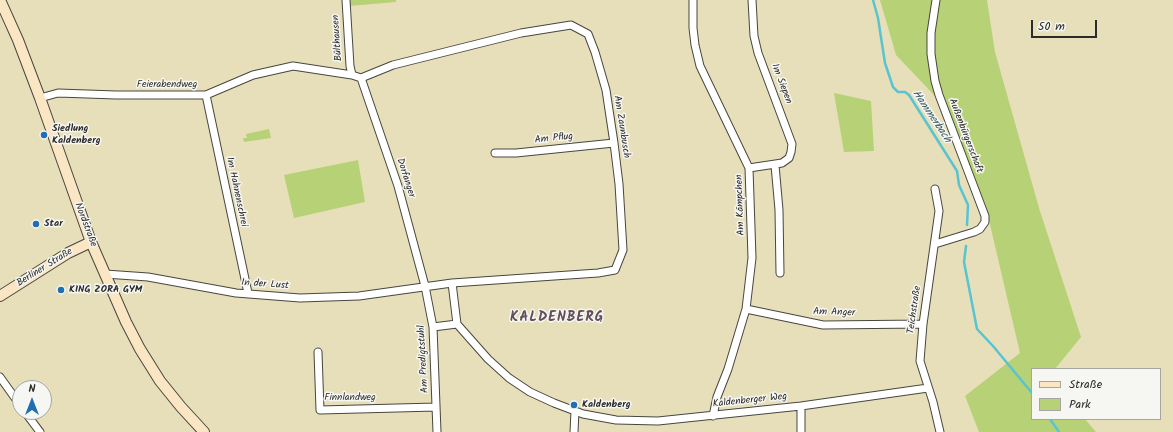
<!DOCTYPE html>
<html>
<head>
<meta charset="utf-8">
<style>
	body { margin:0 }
	#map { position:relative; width:1173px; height:432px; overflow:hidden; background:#e7dfba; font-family:Kalam,sans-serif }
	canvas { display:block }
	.legend { position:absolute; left:1031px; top:368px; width:130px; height:52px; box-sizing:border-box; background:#f6f6f2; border:1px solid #a5a5a2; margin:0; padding:5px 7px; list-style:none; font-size:12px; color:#2b2b2b }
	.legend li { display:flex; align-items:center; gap:8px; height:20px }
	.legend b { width:20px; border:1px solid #a5a5a2 }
	.north { position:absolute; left:12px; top:380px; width:40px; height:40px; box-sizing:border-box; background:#f6f6f2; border:1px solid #a5a5a2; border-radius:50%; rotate:0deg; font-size:11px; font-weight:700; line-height:16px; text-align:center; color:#2b2b2b }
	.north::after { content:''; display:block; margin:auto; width:14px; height:18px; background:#1f6fb2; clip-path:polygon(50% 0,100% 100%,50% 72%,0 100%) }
	.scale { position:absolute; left:1031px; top:20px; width:66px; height:18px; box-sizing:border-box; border:2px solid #2b2b2b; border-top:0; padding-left:5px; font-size:12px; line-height:14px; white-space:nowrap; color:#2b2b2b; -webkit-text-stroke:3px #f6f6f2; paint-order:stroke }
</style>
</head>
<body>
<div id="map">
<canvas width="1173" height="432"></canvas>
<ul class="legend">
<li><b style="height:5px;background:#fbe6c4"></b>Straße</li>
<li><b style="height:11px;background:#b7d177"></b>Park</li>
</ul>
<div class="north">N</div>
<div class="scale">50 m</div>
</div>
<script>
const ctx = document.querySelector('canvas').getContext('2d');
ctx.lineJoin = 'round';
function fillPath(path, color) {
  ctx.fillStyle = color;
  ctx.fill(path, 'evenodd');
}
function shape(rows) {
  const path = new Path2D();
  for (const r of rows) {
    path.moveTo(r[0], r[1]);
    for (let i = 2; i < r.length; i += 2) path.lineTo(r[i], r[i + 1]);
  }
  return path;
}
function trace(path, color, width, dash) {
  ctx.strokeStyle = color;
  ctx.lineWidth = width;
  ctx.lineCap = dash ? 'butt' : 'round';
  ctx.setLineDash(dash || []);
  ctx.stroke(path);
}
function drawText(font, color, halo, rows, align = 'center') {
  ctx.font = font + ' Kalam,sans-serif';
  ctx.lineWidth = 3;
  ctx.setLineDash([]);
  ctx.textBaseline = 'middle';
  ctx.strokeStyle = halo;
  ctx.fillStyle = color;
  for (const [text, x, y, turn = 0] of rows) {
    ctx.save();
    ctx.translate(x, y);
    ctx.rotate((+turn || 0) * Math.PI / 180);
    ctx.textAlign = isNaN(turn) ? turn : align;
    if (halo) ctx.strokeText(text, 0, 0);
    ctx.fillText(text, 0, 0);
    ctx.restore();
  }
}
const green = shape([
	[349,0,396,0,396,2,349,6],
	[880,0,987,0,995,52,1039,208,1081,337,1055,369,1032,369,1032,419,1085,419,1096,432,979,432,965,396,1020,353,985,203,935,96,896,55],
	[834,93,871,101,874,151,844,152],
	[269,129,271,138,244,142,243,138,247,138,246,134],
	[358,160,365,202,294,218,284,175]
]);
const stream = shape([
	[873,0,878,18,885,63,893,87,898,92,905,92,909,95,957,171,959,185,968,205,967,225],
	[966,246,964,262,977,329,993,346,1032,393],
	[1050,419,1059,432]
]);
const minor = shape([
	[346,0,350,66,352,75],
	[693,0,693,28,695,45,700,66,749,168,752,258,746,309,728,369,717,397,713,416],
	[361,78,398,186,425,286,433,327,437,432],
	[206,95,248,293],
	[40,98,58,93,116,95,206,95,253,75,293,66,352,75,361,78],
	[495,153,516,153,614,143],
	[775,165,779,210,780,273],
	[749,168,782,163,789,158,791,152,792,144,758,53,754,36,752,0],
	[935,189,939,211,923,324,920,361,933,402,940,432],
	[935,244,974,232,980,229,985,222,985,216,939,95,935,81,931,54,931,33,936,0],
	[105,274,148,277,236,293,300,298,359,296,452,283,598,273,615,270,623,250,619,184,614,143,606,90,595,52,588,34,571,25,521,33,393,65,361,78],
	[452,283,457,324,488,359,509,378,530,392,554,403,583,414,616,420,658,421,801,406,928,388],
	[746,309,823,325,923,324],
	[433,327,457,324],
	[318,352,320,410,436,407],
	[0,377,20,405],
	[801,406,801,432],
	[25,412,40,432],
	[574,432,575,411]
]);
const secondary = shape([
	[0,0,18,40,40,98,91,242,126,322,140,349,160,381,181,407,204,432],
	[0,296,68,253,91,242]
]);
const markers = [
	[44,135,4,"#1f6fb2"],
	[36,224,4,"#1f6fb2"],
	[61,290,4,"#1f6fb2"],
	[574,405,4,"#1f6fb2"]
];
const streetNames = [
	["Bülthausen",338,38,-94],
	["Im Siepen",781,84,69],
	["Feierabendweg",167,85],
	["Am Zaunbusch",621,127,81],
	["Außenbürgerschaft",965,136,69],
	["Am Pflug",554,139,-6],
	["Dorfanger",405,178,72],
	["Im Hahnenschrei",236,192,78],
	["Am Kämpchen",741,205,-92],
	["Nordstraße",85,225,69],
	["Berliner Straße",45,268,-32],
	["In der Lust",265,285,4],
	["Teichstraße",915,310,-82],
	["Am Anger",834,313,2],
	["Am Predigtstuhl",424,359,-93],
	["Finnlandweg",350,398],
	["Kaldenberger Weg",750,401,-6]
];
const poiNames = [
	["Siedlung",52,129],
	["Kaldenberg",52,141],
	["Star",44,224],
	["KING ZORA GYM",69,290],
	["Kaldenberg",582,405]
];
const waterNames = [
	["Hammerbach",931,117,56]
];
const districtNames = [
	["KALDENBERG",557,319]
];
fillPath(green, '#b7d177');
trace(stream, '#58c4d1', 2.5);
trace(minor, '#474640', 9);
trace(secondary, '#474640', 12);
trace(minor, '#fff', 7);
trace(secondary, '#fbe6c4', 10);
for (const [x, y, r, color] of markers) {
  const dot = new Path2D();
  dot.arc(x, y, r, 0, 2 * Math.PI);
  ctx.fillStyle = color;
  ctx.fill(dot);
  trace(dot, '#f6f6f2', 1.5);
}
drawText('10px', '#2b2b2b', '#f6f6f2', streetNames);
drawText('bold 10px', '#2b2b2b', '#f6f6f2', poiNames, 'left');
drawText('italic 11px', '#38595d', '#f6f6f2', waterNames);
ctx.letterSpacing = '1px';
drawText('bold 14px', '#634f5e', '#f6f6f2', districtNames);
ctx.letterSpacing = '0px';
</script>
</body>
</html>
